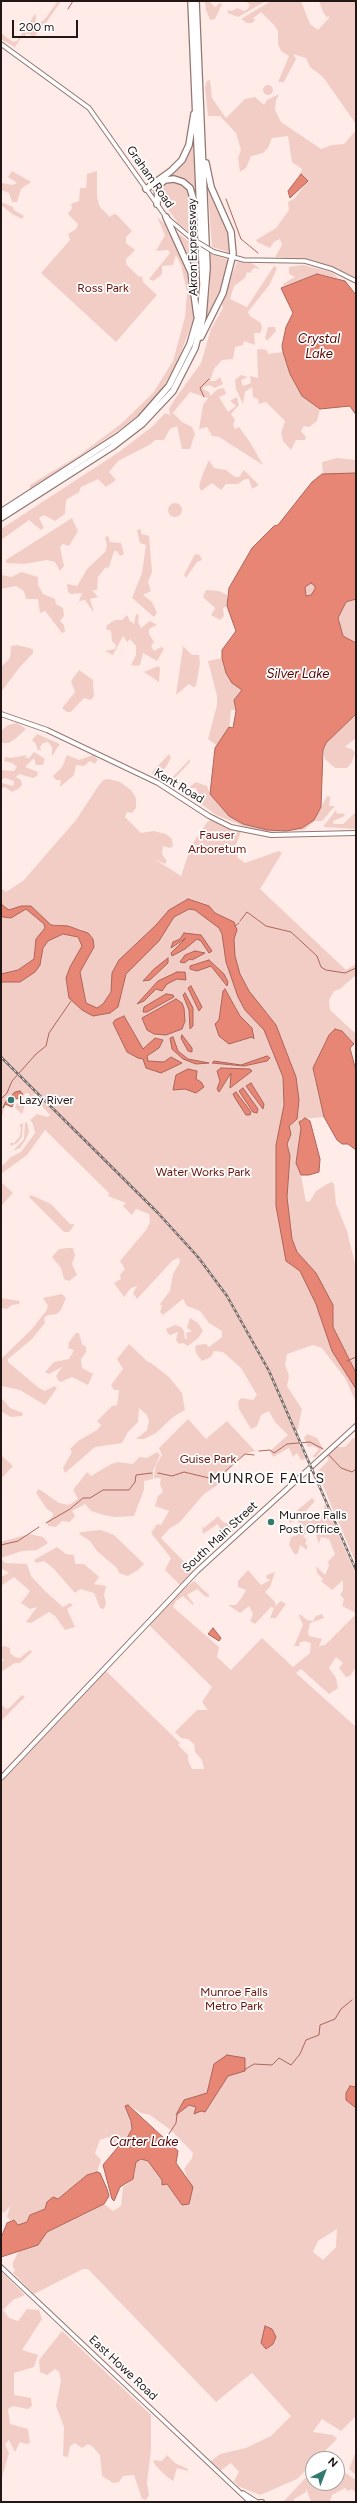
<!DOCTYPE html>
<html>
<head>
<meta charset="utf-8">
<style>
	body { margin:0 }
	#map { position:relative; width:357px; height:2503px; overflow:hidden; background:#ffece8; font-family:Figtree,sans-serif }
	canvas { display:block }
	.frame { position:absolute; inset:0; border:2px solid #221715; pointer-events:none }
	.north { position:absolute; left:305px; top:2451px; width:40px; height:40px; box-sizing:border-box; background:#fff; border:1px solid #a7a2a1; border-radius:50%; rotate:42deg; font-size:11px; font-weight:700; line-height:16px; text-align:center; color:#221715 }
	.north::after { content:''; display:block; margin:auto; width:14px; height:18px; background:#34796d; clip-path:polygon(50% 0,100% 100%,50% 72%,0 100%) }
	.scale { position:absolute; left:12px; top:20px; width:66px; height:18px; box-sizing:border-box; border:2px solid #221715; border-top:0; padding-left:5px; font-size:12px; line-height:14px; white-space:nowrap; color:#221715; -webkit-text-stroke:3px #fff; paint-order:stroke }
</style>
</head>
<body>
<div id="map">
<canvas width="357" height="2503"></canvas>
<div class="frame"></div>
<div class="north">N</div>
<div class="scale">200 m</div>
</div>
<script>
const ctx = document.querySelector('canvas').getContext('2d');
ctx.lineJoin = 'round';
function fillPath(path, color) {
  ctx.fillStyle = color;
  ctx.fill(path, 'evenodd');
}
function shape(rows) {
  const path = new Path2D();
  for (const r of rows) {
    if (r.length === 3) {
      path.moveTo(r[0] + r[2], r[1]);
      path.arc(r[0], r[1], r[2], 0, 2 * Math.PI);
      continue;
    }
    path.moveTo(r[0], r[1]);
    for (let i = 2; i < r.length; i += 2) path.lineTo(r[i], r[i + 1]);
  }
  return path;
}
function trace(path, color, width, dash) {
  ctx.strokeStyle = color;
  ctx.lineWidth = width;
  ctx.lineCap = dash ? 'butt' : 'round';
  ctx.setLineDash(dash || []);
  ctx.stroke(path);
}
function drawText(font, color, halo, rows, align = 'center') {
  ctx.font = font + ' Figtree,sans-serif';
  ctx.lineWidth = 3.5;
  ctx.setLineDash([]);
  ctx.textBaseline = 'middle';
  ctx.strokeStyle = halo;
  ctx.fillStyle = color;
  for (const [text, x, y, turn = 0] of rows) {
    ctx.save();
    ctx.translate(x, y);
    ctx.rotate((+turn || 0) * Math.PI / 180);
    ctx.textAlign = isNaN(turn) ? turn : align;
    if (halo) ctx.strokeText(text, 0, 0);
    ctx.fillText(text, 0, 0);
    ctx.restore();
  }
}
const green = shape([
	[58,1,61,1,46,23,40,27,39,23,44,20],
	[209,1,215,7,220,3,222,4,215,19,210,20,206,10,205,2],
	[246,1,266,1,238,17,228,13,227,10,232,11,237,8,244,11,248,9,250,5],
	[271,1,301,1,310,24,318,30,329,18,328,15,327,18,323,12,319,1,356,1,356,124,323,77,310,67,306,58,293,54,296,59,284,82,278,82,289,56,281,51,278,44,278,31,274,25,261,12,253,18,255,20,252,23,247,23,241,19],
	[35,14,36,15,35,27,38,32,34,37,27,33,25,36,23,35,15,47,23,52,1,39,1,33,13,42,17,41],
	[210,80,212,98,226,118,245,99,255,97,264,105,267,100,279,94,276,100,275,110,281,122,321,149,332,145,344,144,356,130,356,279,313,260,275,257,282,245,280,239,274,242,270,248,257,242,256,240,276,228,289,210,288,202,295,198,308,181,301,174,302,169,292,162,288,136,272,138,268,148,263,153,251,156,246,168,240,172,238,158,241,150,236,133,220,116,208,116,205,87,207,81],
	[268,90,5],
	[193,131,196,196,175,178,156,187,154,193,150,188,175,170],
	[12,171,31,182,21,189,17,202,12,202,9,193,1,190,2,183,12,185,17,183,8,177],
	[97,171,97,198,100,207,110,217,114,214,117,215,132,231,126,237,126,243,135,250,126,259,126,264,139,277,142,276,143,282,157,295,116,342,41,273,70,240,68,234,76,229,78,224,68,214,72,208,71,204,79,201,80,188,86,188,87,174],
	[207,178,229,231,231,253,212,247],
	[176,180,188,188,194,202,197,238,179,224,160,199,160,184],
	[1,202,13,207,14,210,24,216,22,219,12,214,1,205],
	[157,217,168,227,187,269,195,298,193,320,176,366,157,396,131,422,30,489,30,485,78,456,121,424,153,393,173,361,185,317,187,292,181,265,176,255,173,265,162,266,162,274,160,276,153,281,149,279,170,253,168,250,156,251,165,235],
	[176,232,197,247,198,302,194,278],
	[210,254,230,260,220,291,205,323,210,287],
	[237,262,252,263,260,269,254,268,250,273,247,272,245,278,234,286,230,299,247,307,274,266,277,268,270,284,248,312,250,316,261,323,262,329,260,333,254,333,255,345,244,341,243,345,235,347,233,359,222,360,214,369,210,381,215,381,220,377,223,384,215,388,209,385,204,387,203,389,209,392,210,396,218,389,224,388,226,394,219,397,228,412,236,406,230,401,237,397,239,405,231,414,235,420,233,425,235,429,239,427,250,442,263,465,219,437,212,436,207,427,199,429,203,405,208,398,190,392,173,413,182,422,192,427,195,434,190,449,182,449,177,426,170,429,164,440,155,440,151,444,118,461,109,472,116,480,106,487,98,479,81,487,79,492,66,500,65,514,55,521,44,515,39,518,44,528,41,530,29,520,1,540,1,529,119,452,153,426,165,413,170,415,169,409,175,399,201,363,211,329,223,308,221,302],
	[303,265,331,272,339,278,317,274,283,286,283,284,295,277,289,274,289,267],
	[268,327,275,327,276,331,267,341,265,338],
	[260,349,267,350,268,354,283,352,290,374,302,396,320,409,317,421,309,427,304,426,301,431,306,437,305,440,296,440,291,450,283,441,281,433,285,421,266,402,259,404,258,399,253,397,252,387,245,392,243,404,236,389,235,380,241,375,248,377,241,380,243,386,251,383,250,376,258,378,257,350],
	[337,458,356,460,356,473,323,476,322,462],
	[209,460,214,468,226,470,235,477,239,477,244,470,259,485,252,489,249,479,245,479,238,484,226,484,221,490,212,483,201,491,199,486,202,476],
	[175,510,7],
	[72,518,78,531,69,546,63,544,60,547,64,566,60,571,55,562,47,560,24,564,6,563,6,560],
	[141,529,141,534,149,536,152,572,148,582,151,591,143,595,152,602,157,613,154,617,132,598,142,573,146,545,140,543,137,530],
	[108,536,110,542,121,543,124,554,120,556,117,551,114,551,109,567,105,568,98,577,97,590,92,590,98,597,90,599,94,613,85,600,79,601,82,593,71,594,68,592,67,584,77,586,87,569,105,552,107,545,105,537],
	[195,554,200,555,202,560,197,562,186,578,184,575],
	[21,572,38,577,38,585,43,594,55,599,56,604,63,608,64,616,60,621,64,625,65,632,62,633,45,611,40,613,38,599,26,599,24,591,16,586,1,589,1,575,12,577],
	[311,583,315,586,315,589,311,595,306,596,305,587],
	[206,590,219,591,227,595,227,606,223,608,224,616,220,620,211,615,215,608,203,597],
	[356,599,356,643,343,637,338,618,346,602],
	[136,614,139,615,138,622,141,628,150,621,157,625,149,629,149,634,154,642,151,646,154,651,161,647,164,649,157,661,143,653,140,665,136,666,131,665,136,655,136,646,130,639,127,642,123,636,113,655,105,651,115,649,116,645,112,641,111,631,106,629,107,625,115,620,122,620,127,615,130,621,134,624],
	[17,645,33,649,33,653,19,668,1,692,1,667,10,658,11,646],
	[183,646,192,655,199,655,200,663,196,686,193,687,189,684,176,695],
	[222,658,224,667,242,690,234,700,235,710,231,710,229,731,216,745,208,739,217,705,217,696,208,661],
	[158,666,160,668,159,682,144,672],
	[79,670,93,680,94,696,91,700,84,698,71,712,67,712,62,708,75,692,71,681],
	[356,714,356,738,345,747,352,749,355,753,352,762,347,768,335,768,325,759,323,750,326,743],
	[17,723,26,729,15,739,9,743,1,743,1,731,8,725],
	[37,734,60,744,52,756,52,747,48,742,43,743,40,747,41,751,37,749,36,744,32,740],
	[34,752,45,759,43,765,36,765,34,758,25,767,38,772,37,776,33,778,19,774,16,777,21,780,22,785,18,789,12,792,5,787,1,789,2,783,13,786,14,781,5,778,1,780,1,770,14,771,17,767,12,763,4,761,5,757,11,758,27,755,25,758,29,758],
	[169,754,171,758,163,772,168,777,159,780,153,777,152,775,153,771],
	[67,755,79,760,93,755,98,759,95,764,90,761,84,766,76,765,74,775,60,787,61,780,56,780,53,776,62,767],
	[190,759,190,762,169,784,168,782],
	[109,779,120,782,131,790,136,798,136,808,132,813,127,812,125,817,141,833,154,831,166,834,172,839,173,846,170,848,163,846,162,854,167,861,165,864,153,858,181,876,191,846,208,821,212,820,241,832,234,850,239,852,237,857,245,863,279,851,282,853,260,889,346,970,356,964,356,975,340,989,334,991,329,1000,330,1010,356,1034,356,1045,342,1031,338,1031,329,1035,319,1054,313,1068,324,1117,300,1119,301,1128,296,1163,300,1171,306,1202,310,1201,316,1191,327,1184,332,1182,334,1184,336,1204,347,1231,356,1268,356,1402,345,1378,322,1348,313,1345,287,1354,285,1365,289,1376,287,1386,302,1409,296,1437,306,1459,301,1460,297,1453,293,1457,289,1448,273,1457,270,1451,288,1435,275,1422,269,1411,261,1415,257,1426,251,1429,239,1409,238,1402,241,1398,253,1400,257,1395,241,1368,223,1352,214,1351,211,1357,202,1361,196,1353,195,1347,197,1345,206,1344,209,1347,222,1337,222,1331,209,1323,200,1311,187,1306,183,1299,163,1315,160,1312,162,1306,160,1304,170,1291,173,1274,180,1262,179,1258,173,1260,137,1299,133,1293,137,1286,131,1288,124,1297,114,1283,121,1279,120,1275,125,1269,120,1261,146,1230,150,1222,149,1214,136,1209,132,1215,123,1206,126,1203,108,1196,109,1193,45,1130,27,1155,1,1174,1,1167,11,1157,21,1152,35,1133,33,1124,30,1120,37,1114,48,1117,50,1115,34,1097,38,1094,56,1109,2,1056,37,1092,31,1098,28,1093,24,1094,19,1091,7,1099,8,1097,7,1096,1,1121,1,1096,6,1091,1,1095,1,888,6,892,23,881,76,820,97,788,103,780],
	[53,924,81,929,93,939,94,946,80,972,86,1003,91,1007,97,1008,103,1004,111,992,101,1015,75,1002,66,983,70,967,82,946,78,937,63,934,48,941,43,948,42,955,13,982,18,970,34,959,34,950],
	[196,782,207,786,210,794,229,816,314,820,327,796,330,797,329,806,335,806,322,821,315,821,304,830,267,832,248,828,216,815,197,801,198,793,196,788,188,788],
	[336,810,337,814,343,813,345,816,333,821,334,824,343,824,356,812,356,829,323,827],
	[26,1100,23,1112,20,1116,21,1113,15,1108,17,1103],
	[27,1122,29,1132,26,1139,20,1148,13,1151,24,1139,25,1123],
	[23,1123,22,1137,17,1143,11,1146,10,1143,14,1143,20,1136,21,1128,19,1125],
	[1,1182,13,1193,1,1206],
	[31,1195,51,1204,70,1224,74,1224,73,1227,69,1232,64,1232,29,1197],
	[68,1248,73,1248,75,1255,72,1264,77,1275,69,1281,64,1279,61,1268,52,1257,59,1249],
	[62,1294,66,1298,61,1310,57,1314,48,1315,44,1318,45,1323,32,1339,8,1359,8,1362,39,1388,45,1391,54,1386,57,1388,45,1405,20,1390,1,1386,1,1359,32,1329,46,1311,48,1306,43,1298],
	[1,1298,20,1301,19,1304,12,1305,7,1309,1,1308],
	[190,1318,198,1323,203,1331,198,1338,188,1346,183,1343,179,1344,176,1340,178,1332,171,1335,168,1334,166,1329,175,1325,181,1327,184,1331,185,1339,187,1339,186,1333,192,1331,187,1328],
	[76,1333,79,1333,82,1344,86,1347,86,1352,81,1359,82,1368,93,1374,88,1385,72,1377,61,1382,58,1380,56,1376,62,1367,49,1374,45,1372,54,1362,69,1359,74,1350,68,1348,69,1342],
	[129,1344,148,1362,151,1363,169,1377,182,1393,185,1410,173,1417,156,1433,144,1439,136,1439,147,1430,149,1421,147,1415,139,1408,138,1422,128,1432,122,1443,95,1447,65,1473,63,1468,72,1452,70,1449,78,1441,97,1430,101,1425,97,1421,112,1406,117,1405,119,1390,114,1390,111,1385,123,1369,117,1359],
	[1,1397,10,1408,23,1413,22,1416,11,1417,2,1412],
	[188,1419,206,1439,227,1421,255,1451,245,1454,235,1462,218,1481,219,1484,204,1494,179,1523,170,1528,161,1538,195,1573,182,1587,165,1570,171,1558,151,1533,157,1524,161,1525,169,1511,155,1506,158,1496,163,1492,160,1484,161,1478,154,1478,154,1476,156,1465,162,1455,159,1448],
	[307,1434,317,1438,323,1448,315,1458,313,1456,319,1449,313,1446,308,1447,304,1438],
	[353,1438,356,1439,356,1563,317,1472,329,1460,326,1455,337,1447,345,1447],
	[157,1452,160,1455,153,1471,153,1479,144,1481,144,1490,134,1516,114,1517,104,1515,91,1511,85,1504,72,1511,75,1516,70,1522,62,1521,56,1527,48,1526,47,1522,53,1516,53,1513,47,1509,38,1496,36,1492,39,1489,59,1503,69,1505,78,1499,73,1490,87,1472,91,1476,111,1464,118,1462,133,1464,139,1457,147,1458],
	[1,1455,13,1466,1,1479],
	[312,1498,315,1501,306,1511,308,1516,320,1521,325,1504,356,1575,356,1667,350,1676,346,1677,339,1668,343,1663,336,1657,329,1668,336,1678,338,1688,329,1694,301,1669,296,1673,356,1727,356,2416,341,2431,322,2419,313,2432,333,2435,337,2439,317,2459,313,2459,313,2463,297,2479,260,2495,238,2486,234,2481,239,2472,231,2463,220,2471,211,2461,220,2454,246,2448,271,2436,291,2416,252,2373,216,2402,88,2269,83,2269,34,2294,13,2273,15,2270,13,2267,13,2262,20,2249,38,2245,47,2232,104,2204,113,2211,121,2206,123,2187,130,2182,135,2174,136,2162,138,2159,148,2161,182,2205,192,2191,184,2169,192,2158,193,2153,172,2131,150,2115,141,2113,128,2105,127,2110,132,2124,130,2133,118,2147,114,2146,108,2137,100,2140,95,2153,101,2160,97,2172,87,2175,45,2209,30,2215,27,2222,18,2225,14,2220,10,2220,7,2217,10,2206,4,2213,1,2211,1,1778,104,1669,180,1743,178,1745,188,1755,188,1760,192,1769,204,1769,202,1760,195,1752,194,1744,188,1739,181,1738,175,1732,197,1710,208,1710,202,1702,212,1687,149,1625,185,1588,194,1581,210,1596,206,1597,197,1589,187,1595,194,1604,193,1605,183,1596,176,1601,173,1607,219,1647,217,1657,231,1670,262,1638,293,1667,310,1653,311,1643,304,1641,299,1643,300,1646,294,1646,303,1625,299,1616,300,1614,307,1620,313,1621,316,1616,322,1614,324,1618,310,1623,308,1632,309,1636,322,1639,319,1646,325,1645,355,1615,354,1612,342,1606,344,1599,340,1595,343,1590,343,1580,332,1590,321,1581,323,1579,317,1573,316,1566,325,1575,329,1566,328,1562,335,1554,329,1539,321,1537,319,1544,314,1528,311,1528,303,1536,307,1540,305,1543,307,1545,307,1550,300,1545,298,1553,295,1555,289,1545,291,1537,297,1535,302,1528,297,1520,290,1523,288,1518],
	[337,2229,336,2247,323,2260,313,2252,318,2241],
	[218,1516,223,1522,232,1525,233,1532,221,1531,218,1524,203,1534,202,1526,204,1528],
	[101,1530,114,1535,144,1564,138,1570,128,1576,119,1573,117,1568,97,1551,90,1541,79,1534,81,1532],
	[29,1534,43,1537,48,1543,37,1550,22,1551,1,1558,1,1542],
	[57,1547,66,1554,74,1555,75,1564,84,1564,99,1577,94,1584,106,1586,104,1595,106,1603,104,1609,100,1608,94,1593,80,1589,75,1593,53,1568,44,1561,36,1563,34,1560],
	[1,1559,5,1563,27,1564,31,1576,46,1592,63,1607,70,1603,73,1605,67,1609,75,1627,65,1630,55,1616,49,1612,31,1623,26,1622,37,1607,30,1609,21,1603,30,1591,14,1577,1,1586,1,1577,9,1573,1,1568],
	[248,1570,261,1585,270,1580,266,1578,267,1575,275,1572,270,1587,265,1592,275,1602,275,1606,281,1601,286,1604,276,1618,270,1618,274,1608,271,1607,255,1624,250,1621,253,1614,249,1606,240,1613,228,1605,236,1605,242,1597,246,1590,238,1587,238,1581],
	[4,1646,10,1648,10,1653,15,1657,20,1658,30,1650,32,1652,20,1663,15,1663,1,1672,1,1663,4,1660,1,1657,1,1647],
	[22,1695,25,1697,1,1721,1,1704,6,1709,9,1708],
	[1,2271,25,2295,13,2300,3,2310,9,2318,18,2321,27,2309,39,2310,42,2319,22,2350,38,2355,34,2367,14,2373,14,2395,31,2398,32,2406,28,2409,13,2406,8,2409,10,2424,28,2429,30,2443,26,2444,20,2442,15,2452,9,2440,5,2444,9,2453,1,2481],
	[62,2331,151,2415,151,2450,147,2483,149,2495,146,2500,142,2499,134,2475,123,2476,119,2482,113,2483,102,2476,100,2455,93,2447,88,2444,82,2448,75,2443,70,2446,68,2457,63,2456,64,2427,56,2406,61,2381,59,2372,55,2369,47,2375,40,2372,39,2360],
	[356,2451,356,2475,349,2469],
	[167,2455,175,2463,188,2469,188,2471,177,2468,173,2481,166,2476,155,2465,153,2460,162,2461],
	[337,2467,356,2480,356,2493,352,2489,348,2491,345,2488,332,2495,330,2502,311,2502,306,2488,306,2492,294,2499,294,2502,283,2502,312,2471,313,2483,337,2483]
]);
const water = shape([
	[301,174,308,181,290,198,288,191,301,174],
	[317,274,345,281,356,295,356,415,350,406,320,409,302,396,290,374,283,352,282,346,286,327,293,313,281,288,317,274],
	[356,473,356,599,346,602,338,618,343,636,356,643,356,714,326,743,323,750,321,807,314,820,302,828,286,831,267,830,243,824,229,816,210,794,215,748,229,727,233,728,236,711,234,700,242,690,232,683,226,673,222,658,222,650,236,631,227,606,229,588,252,548,274,526,278,525,312,482,322,474,356,473],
	[311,583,315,586,315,589,311,595,306,596,305,587,311,583],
	[188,899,209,906,215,913,234,922,237,930,234,939,235,956,240,974,249,991,276,1025,296,1077,299,1100,297,1119,289,1126,291,1134,287,1144,290,1156,287,1197,292,1239,297,1252,316,1273,333,1305,333,1327,356,1373,356,1389,332,1351,316,1304,300,1271,286,1261,276,1206,276,1145,284,1105,283,1077,264,1030,245,1010,238,997,226,962,222,934,219,928,195,910,189,909,174,917,159,941,126,974,118,1007,110,1013,93,1016,82,1010,69,998,66,978,70,967,82,946,78,937,63,934,48,941,43,948,40,965,35,972,20,982,1,982,1,974,18,970,34,959,36,939,45,928,44,924,26,909,11,918,3,917,1,915,1,901,2,905,9,910,21,906,31,906,51,925,68,926,88,933,93,939,94,947,80,972,86,1003,97,1008,103,1004,111,992,112,973,119,960,156,925,169,910,188,899],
	[184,933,201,935,212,951,209,953,201,941,197,939,185,949,172,956,171,953,186,938,171,948,173,942,180,939,184,933],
	[195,951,205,953,192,960,190,959,184,963,180,962,185,955,195,951],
	[168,958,168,963,150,980,143,981,154,969,168,958],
	[209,960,224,974,228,982,227,986,211,966,197,971,190,969,190,966,209,960],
	[177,972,185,972,186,980,177,979,167,984,162,991,156,989,144,1001,137,1004,158,981,177,972],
	[191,986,202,1007,199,1011,188,988,191,986],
	[225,989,240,1016,252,1028,254,1039,252,1037,229,1044,219,1036,215,1024,219,1020,223,991,225,989],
	[185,993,193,1008,193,1026,190,1029,189,1010,183,995,185,993],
	[166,994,173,995,174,997,147,1012,143,1012,144,1007,166,994],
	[176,999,182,1003,184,1008,185,1021,182,1029,166,1035,154,1034,147,1030,142,1018,176,999],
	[124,1016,143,1049,155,1038,163,1040,159,1048,147,1056,148,1061,164,1062,171,1057,182,1063,161,1073,146,1068,143,1059,138,1058,127,1052,113,1023,115,1020,124,1016],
	[335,1029,342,1031,354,1044,350,1048,356,1071,356,1150,348,1144,342,1144,337,1140,324,1117,313,1068,329,1035,335,1029],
	[182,1035,192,1048,192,1052,188,1051,181,1038,182,1035],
	[173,1037,178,1051,188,1059,209,1063,196,1064,183,1059,172,1049,170,1038,173,1037],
	[267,1056,270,1058,267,1061,244,1066,212,1063,214,1061,241,1065,267,1056],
	[221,1068,250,1069,252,1071,230,1088,231,1073,219,1092,217,1089,220,1081,217,1071,221,1068],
	[188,1069,197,1071,196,1079,201,1082,204,1087,196,1093,185,1089,173,1090,176,1075,188,1069],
	[251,1083,264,1104,263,1109,246,1086,251,1083],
	[243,1088,258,1109,257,1113,253,1112,239,1091,243,1088],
	[20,1091,23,1094,22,1098,15,1099,12,1107,5,1104,3,1108,6,1101,15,1092,20,1091],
	[236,1092,251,1112,250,1115,246,1115,235,1098,233,1094,236,1092],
	[305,1118,310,1121,320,1159,319,1172,309,1175,301,1175,296,1163,301,1128,299,1122,305,1118],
	[213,1628,221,1638,219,1641,208,1634,213,1628],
	[227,2055,245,2058,245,2071,228,2076,205,2112,201,2111,194,2114,196,2107,189,2105,176,2115,184,2100,207,2093,214,2064,227,2055],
	[350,2086,356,2087,356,2108,346,2100,346,2093,350,2086],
	[128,2105,178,2151,176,2163,193,2187,189,2204,182,2205,167,2184,162,2185,162,2180,148,2161,141,2159,136,2162,133,2179,120,2187,114,2201,112,2199,103,2165,118,2147,119,2142,127,2138,132,2129,131,2121,125,2106,128,2105],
	[97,2172,100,2173,107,2189,109,2196,104,2204,47,2232,38,2245,1,2257,1,2238,7,2223,14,2220,18,2225,27,2222,30,2215,45,2209,47,2202,53,2197,58,2199,87,2175,97,2172],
	[265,2326,272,2329,276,2337,273,2344,266,2349,261,2343,265,2326]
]);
const stream = shape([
	[355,1,356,6],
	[68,9,73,1],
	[226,199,241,239,258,253],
	[204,397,200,388,209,379],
	[240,921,247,912,266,926,291,932,317,956,321,967,326,970,345,973,356,968],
	[235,926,239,923],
	[1,1099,7,1093,12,1081,36,1054,46,1046,49,1033,71,1001],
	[347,1361,356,1357],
	[259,1451,270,1450,274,1453,287,1444,310,1442,323,1449],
	[328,1454,341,1468,352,1472,356,1469],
	[158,1473,172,1476,184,1472,209,1478,219,1477,245,1454,254,1455],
	[46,1523,70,1509,83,1498,90,1498,103,1490,129,1490,135,1482,136,1475,152,1473],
	[1,1545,18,1541,39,1527],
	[244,2070,254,2064,272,2065,279,2058,291,2065,300,2054,306,2040,319,2035,320,2025,335,2019,341,2009,352,2000],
	[167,2137,176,2123,177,2115]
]);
const secondary = shape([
	[1,44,89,108,166,217,191,238],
	[214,252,244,260,305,261,332,269,356,281],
	[1,2267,250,2502],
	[243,2493,257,2502]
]);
const primary = shape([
	[1,714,47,730,158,783,209,816,231,827,271,835,356,833],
	[1,1778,197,1571,356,1426],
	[260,2502,262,2502]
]);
const motorway = shape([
	[146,189,171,171,182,160,189,145,194,114],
	[157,204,158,186,165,180,174,179,183,182,190,188,196,208],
	[166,217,191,272,197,316],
	[201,337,223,293,233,254,231,232,211,187,206,163],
	[1,512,120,435,140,419,169,386,190,344,201,306,203,285,191,1],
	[1,518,112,447,142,424,173,391,195,348,203,317,207,268,196,1]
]);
const rail = shape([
	[1,1057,158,1213,198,1257,227,1296,269,1371,356,1570]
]);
const secondaryBridge = shape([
	[191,238,214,252]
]);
const markers = [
	[11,1100,4,"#34796d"],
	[271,1522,4,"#34796d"]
];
const streetNames = [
	["Graham Road",150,177,55],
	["Akron Expressway",193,247,-91],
	["Kent Road",179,786,31],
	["South Main Street",220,1537,-43],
	["East Howe Road",123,2368,43]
];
const parkNames = [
	["Ross Park",103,288],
	["Fauser",217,835],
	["Arboretum",217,849],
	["Water Works Park",203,1172],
	["Guise Park",208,1459],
	["Munroe Falls",234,1992],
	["Metro Park",234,2006]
];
const poiNames = [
	["Lazy River",19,1100],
	["Munroe Falls",279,1515],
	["Post Office",279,1529]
];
const waterNames = [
	["Crystal",319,339],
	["Lake",319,354],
	["Silver Lake",298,674],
	["Carter Lake",144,2142]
];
const quarterNames = [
	["MUNROE FALLS",267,1479]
];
fillPath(green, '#f2cdc6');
fillPath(water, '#e88676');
trace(water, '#ad6559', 1);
trace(stream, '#ad6559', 1);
trace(secondary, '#927671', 5.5);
trace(primary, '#927671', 6);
trace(motorway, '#927671', 8);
trace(secondary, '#fff', 3.5);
trace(primary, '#fff', 4);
trace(motorway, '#fff', 5.5);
trace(rail, '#786a67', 2.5);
trace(rail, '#fff', 1, [3]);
trace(secondaryBridge, '#927671', 5.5, []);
trace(secondaryBridge, '#fff', 3.5);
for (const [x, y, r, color] of markers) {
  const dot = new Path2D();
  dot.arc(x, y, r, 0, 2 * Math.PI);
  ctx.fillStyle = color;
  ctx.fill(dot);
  trace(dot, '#fff', 1.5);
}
drawText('12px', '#221715', '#fff', streetNames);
drawText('12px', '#6b130a', '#fff', parkNames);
drawText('12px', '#221715', '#fff', poiNames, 'left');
drawText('italic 13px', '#5b0000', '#fff', waterNames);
ctx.letterSpacing = '1px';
drawText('14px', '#221715', '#fff', quarterNames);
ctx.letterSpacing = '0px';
</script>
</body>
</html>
